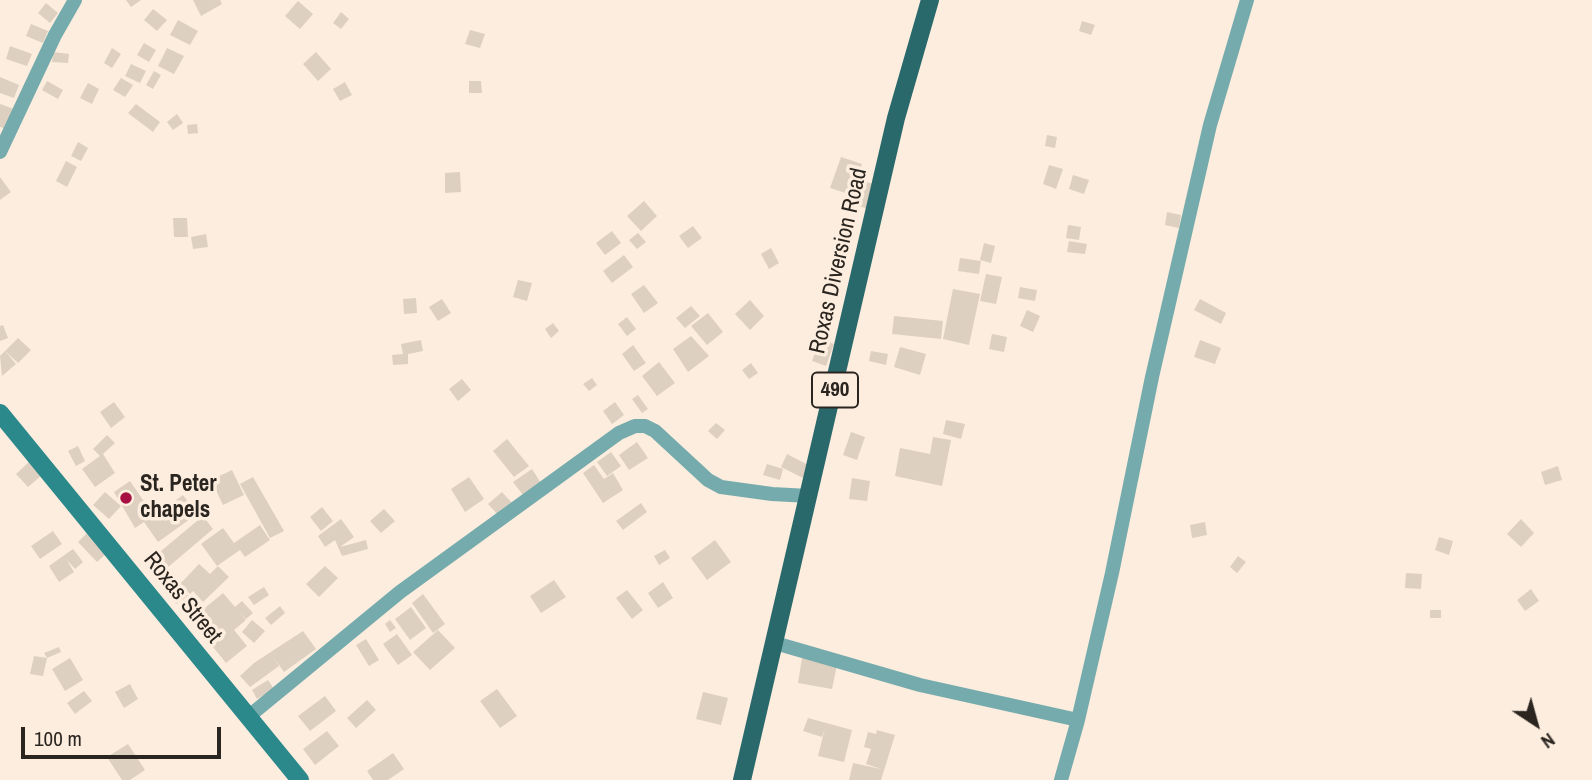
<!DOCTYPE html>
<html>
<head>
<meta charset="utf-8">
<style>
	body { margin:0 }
	#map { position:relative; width:1592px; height:780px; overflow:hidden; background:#fcedde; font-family:"Archivo Narrow",sans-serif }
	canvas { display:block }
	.north { position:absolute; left:1501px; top:689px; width:70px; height:70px; -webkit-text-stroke:5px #fcedde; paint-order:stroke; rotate:144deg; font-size:19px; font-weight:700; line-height:28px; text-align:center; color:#2b2520 }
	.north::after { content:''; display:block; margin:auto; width:24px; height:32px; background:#2b2520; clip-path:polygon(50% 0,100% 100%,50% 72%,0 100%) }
	.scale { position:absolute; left:21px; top:727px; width:200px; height:32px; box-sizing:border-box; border:4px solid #2b2520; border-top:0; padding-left:9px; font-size:21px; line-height:24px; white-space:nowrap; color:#2b2520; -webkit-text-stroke:5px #fcedde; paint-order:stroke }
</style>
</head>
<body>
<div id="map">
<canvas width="1592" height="780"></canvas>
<div class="north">N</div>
<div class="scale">100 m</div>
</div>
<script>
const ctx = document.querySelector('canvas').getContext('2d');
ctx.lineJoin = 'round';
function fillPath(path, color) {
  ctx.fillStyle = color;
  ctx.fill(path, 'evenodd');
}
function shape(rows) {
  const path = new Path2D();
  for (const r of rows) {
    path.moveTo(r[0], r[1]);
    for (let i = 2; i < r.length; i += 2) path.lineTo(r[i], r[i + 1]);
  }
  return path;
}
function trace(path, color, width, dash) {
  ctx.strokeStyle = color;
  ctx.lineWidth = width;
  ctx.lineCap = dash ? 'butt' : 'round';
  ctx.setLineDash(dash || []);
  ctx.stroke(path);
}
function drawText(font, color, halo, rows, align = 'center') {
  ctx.font = font + ' "Archivo Narrow",sans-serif';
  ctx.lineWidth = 7;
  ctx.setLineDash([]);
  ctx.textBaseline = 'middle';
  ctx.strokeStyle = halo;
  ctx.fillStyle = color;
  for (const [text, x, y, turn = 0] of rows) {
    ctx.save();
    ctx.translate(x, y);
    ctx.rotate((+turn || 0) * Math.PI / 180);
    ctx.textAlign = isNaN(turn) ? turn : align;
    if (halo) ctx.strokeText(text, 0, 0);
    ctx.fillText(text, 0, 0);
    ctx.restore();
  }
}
const building = shape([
	[126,0,141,0,131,7],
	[193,0,220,0,222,4,201,16],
	[298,1,313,14,300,29,285,16],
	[46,3,58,13,50,23,38,13],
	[153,9,167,20,157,31,144,20],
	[341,12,349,19,341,29,333,23],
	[178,20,198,31,190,45,170,35],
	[1082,21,1095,25,1091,35,1079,31],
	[31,24,48,31,43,43,26,36],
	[470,30,485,34,480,48,465,44],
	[144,43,156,50,149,62,137,55],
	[10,46,32,54,27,66,6,59],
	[112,48,121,54,112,68,104,63],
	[167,48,184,56,174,74,158,66],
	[53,52,69,54,68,63,52,62],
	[316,52,331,69,318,81,303,64],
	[131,64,146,71,140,83,125,76],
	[154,71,161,75,153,89,146,85],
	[0,77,19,85,14,98,0,93],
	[121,78,133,85,125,97,113,90],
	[47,81,63,90,58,99,42,90],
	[469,81,481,81,482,93,469,93],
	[345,82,352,95,340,101,333,89],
	[88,83,99,89,92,104,80,98],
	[0,104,14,109,7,129,0,127],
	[136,104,160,122,153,132,128,113],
	[177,114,183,123,173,130,167,122],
	[197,124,198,133,188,134,187,125],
	[1047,135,1057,137,1055,148,1045,146],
	[78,142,88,148,81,161,71,156],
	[841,157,862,164,852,195,830,188],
	[66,161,77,167,67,187,56,181],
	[1049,165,1063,169,1056,189,1043,184],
	[460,172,461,192,445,193,445,173],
	[1073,175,1089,180,1084,194,1069,189],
	[0,177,11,192,0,200],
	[861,180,879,186,871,210,853,204],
	[644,201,657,216,641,231,627,216],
	[1167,212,1181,215,1179,228,1165,225],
	[173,218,187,218,188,237,174,237],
	[1068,225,1081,227,1079,240,1066,238],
	[693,226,702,238,688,248,679,236],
	[612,231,621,243,605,255,596,243],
	[638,233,646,242,637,249,629,240],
	[206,234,208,247,193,249,191,237],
	[1069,241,1087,244,1085,254,1067,252],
	[984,243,995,246,991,263,980,260],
	[771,248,779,263,769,269,761,254],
	[624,255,633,267,612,283,603,271],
	[960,258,981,261,979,274,958,271],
	[986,274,1002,277,996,304,980,301],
	[518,280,532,283,527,301,513,297],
	[644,285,658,303,644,313,631,294],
	[1020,287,1037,290,1035,301,1018,298],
	[953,289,980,294,969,345,943,339],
	[416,298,417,313,404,314,403,299],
	[442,299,451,313,438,321,429,307],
	[1200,299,1226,313,1221,324,1194,310],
	[750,300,764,316,750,330,735,314],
	[691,306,700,316,685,328,676,318],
	[1027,310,1040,316,1033,332,1020,326],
	[708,313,723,332,707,345,691,326],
	[894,316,943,321,941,339,892,334],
	[627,317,636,329,627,336,618,324],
	[553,323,559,331,551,338,545,329],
	[3,325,8,338,0,341,0,326],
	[992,334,1007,337,1004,352,989,349],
	[691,336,709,356,688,372,673,349],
	[18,338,31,350,18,363,5,351],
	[820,339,834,344,826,366,812,361],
	[421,340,423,351,408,354,408,364,393,365,392,355,403,354,401,344],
	[1200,340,1221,348,1215,364,1194,357],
	[633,345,646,363,634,371,622,354],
	[900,347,926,354,920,375,894,367],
	[5,351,16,364,2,376,0,356],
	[871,351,888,354,886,365,869,361],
	[659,362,675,383,657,396,642,376],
	[751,363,758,373,749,379,742,370],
	[592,378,597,385,589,391,583,384],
	[462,379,471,390,458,401,449,389],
	[638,395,648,409,642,413,632,399],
	[114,402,125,417,111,428,100,412],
	[615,402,624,415,612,424,603,411],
	[946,420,965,424,961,439,943,434],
	[716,423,725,430,717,439,708,431],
	[851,432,865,437,857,460,843,455],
	[107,435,115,443,103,454,115,473,95,487,82,469,100,456,93,449],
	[933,437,951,440,942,486,895,476,900,448,930,454],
	[507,439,529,466,514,477,493,451],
	[637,442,648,458,629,470,619,455],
	[78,446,85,461,76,466,68,451],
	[611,452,621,466,607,476,597,462],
	[787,454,810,466,803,478,781,467],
	[30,461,42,475,28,487,16,474],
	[767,464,783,469,780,480,763,475],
	[594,465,604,479,613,473,623,490,603,503,583,473],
	[1558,466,1562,480,1545,485,1541,472],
	[532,469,541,483,523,495,513,482],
	[232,470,244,495,223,505,211,480],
	[253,477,284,531,270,538,240,484],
	[469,477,484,499,465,512,451,489],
	[852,478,870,481,867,501,849,499],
	[130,481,154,516,183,495,197,514,158,542,144,522,135,528,114,492],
	[105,492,121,506,109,519,93,505],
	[502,492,513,504,499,516,488,504],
	[641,503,647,512,623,530,616,521],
	[322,507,333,521,321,531,310,517],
	[384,509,395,521,381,533,370,521],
	[203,516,213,529,160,574,149,561],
	[341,519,354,537,340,547,366,540,368,549,342,556,335,540,325,547,318,536],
	[1521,519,1534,533,1521,547,1507,534],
	[1205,522,1207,535,1192,538,1190,525],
	[260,525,270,540,245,557,240,550,217,566,201,544,223,528,234,543],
	[90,530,109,551,97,562,78,542],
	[53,531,62,544,40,559,31,546],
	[1439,537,1453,541,1449,555,1435,550],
	[715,540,731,562,707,580,691,558],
	[73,549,83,562,75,569,67,560,74,572,59,582,49,566],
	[665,550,670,558,659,565,654,556],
	[1238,556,1246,562,1237,573,1230,567],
	[199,564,210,574,218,566,229,577,203,602,193,591,190,594,180,584],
	[325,566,338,578,319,597,306,584],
	[1406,573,1422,574,1421,589,1405,588],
	[554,580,566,597,541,613,530,596],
	[663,582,673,598,658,608,648,593],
	[180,584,188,596,176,604,168,591],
	[264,587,269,595,254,605,248,597],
	[1531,589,1539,601,1525,611,1517,600],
	[627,590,643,610,632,619,616,598],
	[223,593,235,607,242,601,253,613,246,619,240,613,246,620,234,630,247,646,226,663,201,632,210,625,200,612],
	[423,594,445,624,433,633,412,603],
	[280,606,285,613,271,625,265,618],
	[411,607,426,628,410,640,395,619],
	[1430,610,1441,610,1441,618,1430,618],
	[252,620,265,631,254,643,242,632],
	[390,620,396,628,390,632,385,624],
	[438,630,455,648,430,670,413,652],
	[303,631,316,649,284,672,273,657,279,666,250,687,240,676,254,663],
	[397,634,412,655,398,665,383,644],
	[366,639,379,660,369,666,356,645],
	[59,647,61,652,47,658,44,653],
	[34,656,47,658,43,676,30,674],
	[70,658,83,680,65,691,52,669],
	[802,658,837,665,832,689,798,683],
	[268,680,274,689,257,699,252,690],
	[130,684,138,699,124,708,115,692],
	[497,689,517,716,500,728,480,701],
	[84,691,92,701,75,714,67,703],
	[703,692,728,698,721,725,696,719],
	[325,696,336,711,310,731,298,716],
	[367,700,376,710,356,728,347,718],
	[808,718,852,730,844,762,818,756,825,728,822,737,803,731],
	[877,730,895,735,881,780,849,780,853,763,881,769,866,764,871,749,864,747,868,732,876,734],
	[327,731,339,746,315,765,303,749],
	[128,744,145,770,130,780,122,780,107,757],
	[393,753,404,769,388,780,373,780,367,771]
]);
const street = shape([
	[0,152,55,35,75,0],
	[775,643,920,685,1078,720],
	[248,717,400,592,619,433,635,426,645,426,655,431,708,480,721,487,772,494,809,496],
	[1061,780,1078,720,1112,573,1152,377,1210,125,1247,0]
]);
const secondary = shape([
	[0,413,300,780]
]);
const primary = shape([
	[742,780,896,118,930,0]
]);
const markers = [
	[126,498,7,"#a70f42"]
];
const shields = [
	[835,390,46]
];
const shieldNames = [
	["490",835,390]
];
const streetNames = [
	["Roxas Diversion Road",839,261,-77],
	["Roxas Street",182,598,51]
];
const poiNames = [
	["St. Peter",140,485],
	["chapels",140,511]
];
fillPath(building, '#ded0c1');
trace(street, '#75abac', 14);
trace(secondary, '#2b888b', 18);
trace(primary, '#2a696b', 18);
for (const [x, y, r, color] of markers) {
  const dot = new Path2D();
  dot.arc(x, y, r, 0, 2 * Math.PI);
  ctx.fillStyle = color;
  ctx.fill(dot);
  trace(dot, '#fcedde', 2.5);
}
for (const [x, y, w] of shields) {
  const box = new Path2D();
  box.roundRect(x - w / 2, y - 17.5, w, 35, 5);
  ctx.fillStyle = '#fcedde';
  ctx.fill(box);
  trace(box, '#2b2520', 2);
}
drawText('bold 21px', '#2b2520', null, shieldNames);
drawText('23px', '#2b2520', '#fcedde', streetNames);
drawText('bold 23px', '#2b2520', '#fcedde', poiNames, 'left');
</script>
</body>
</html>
